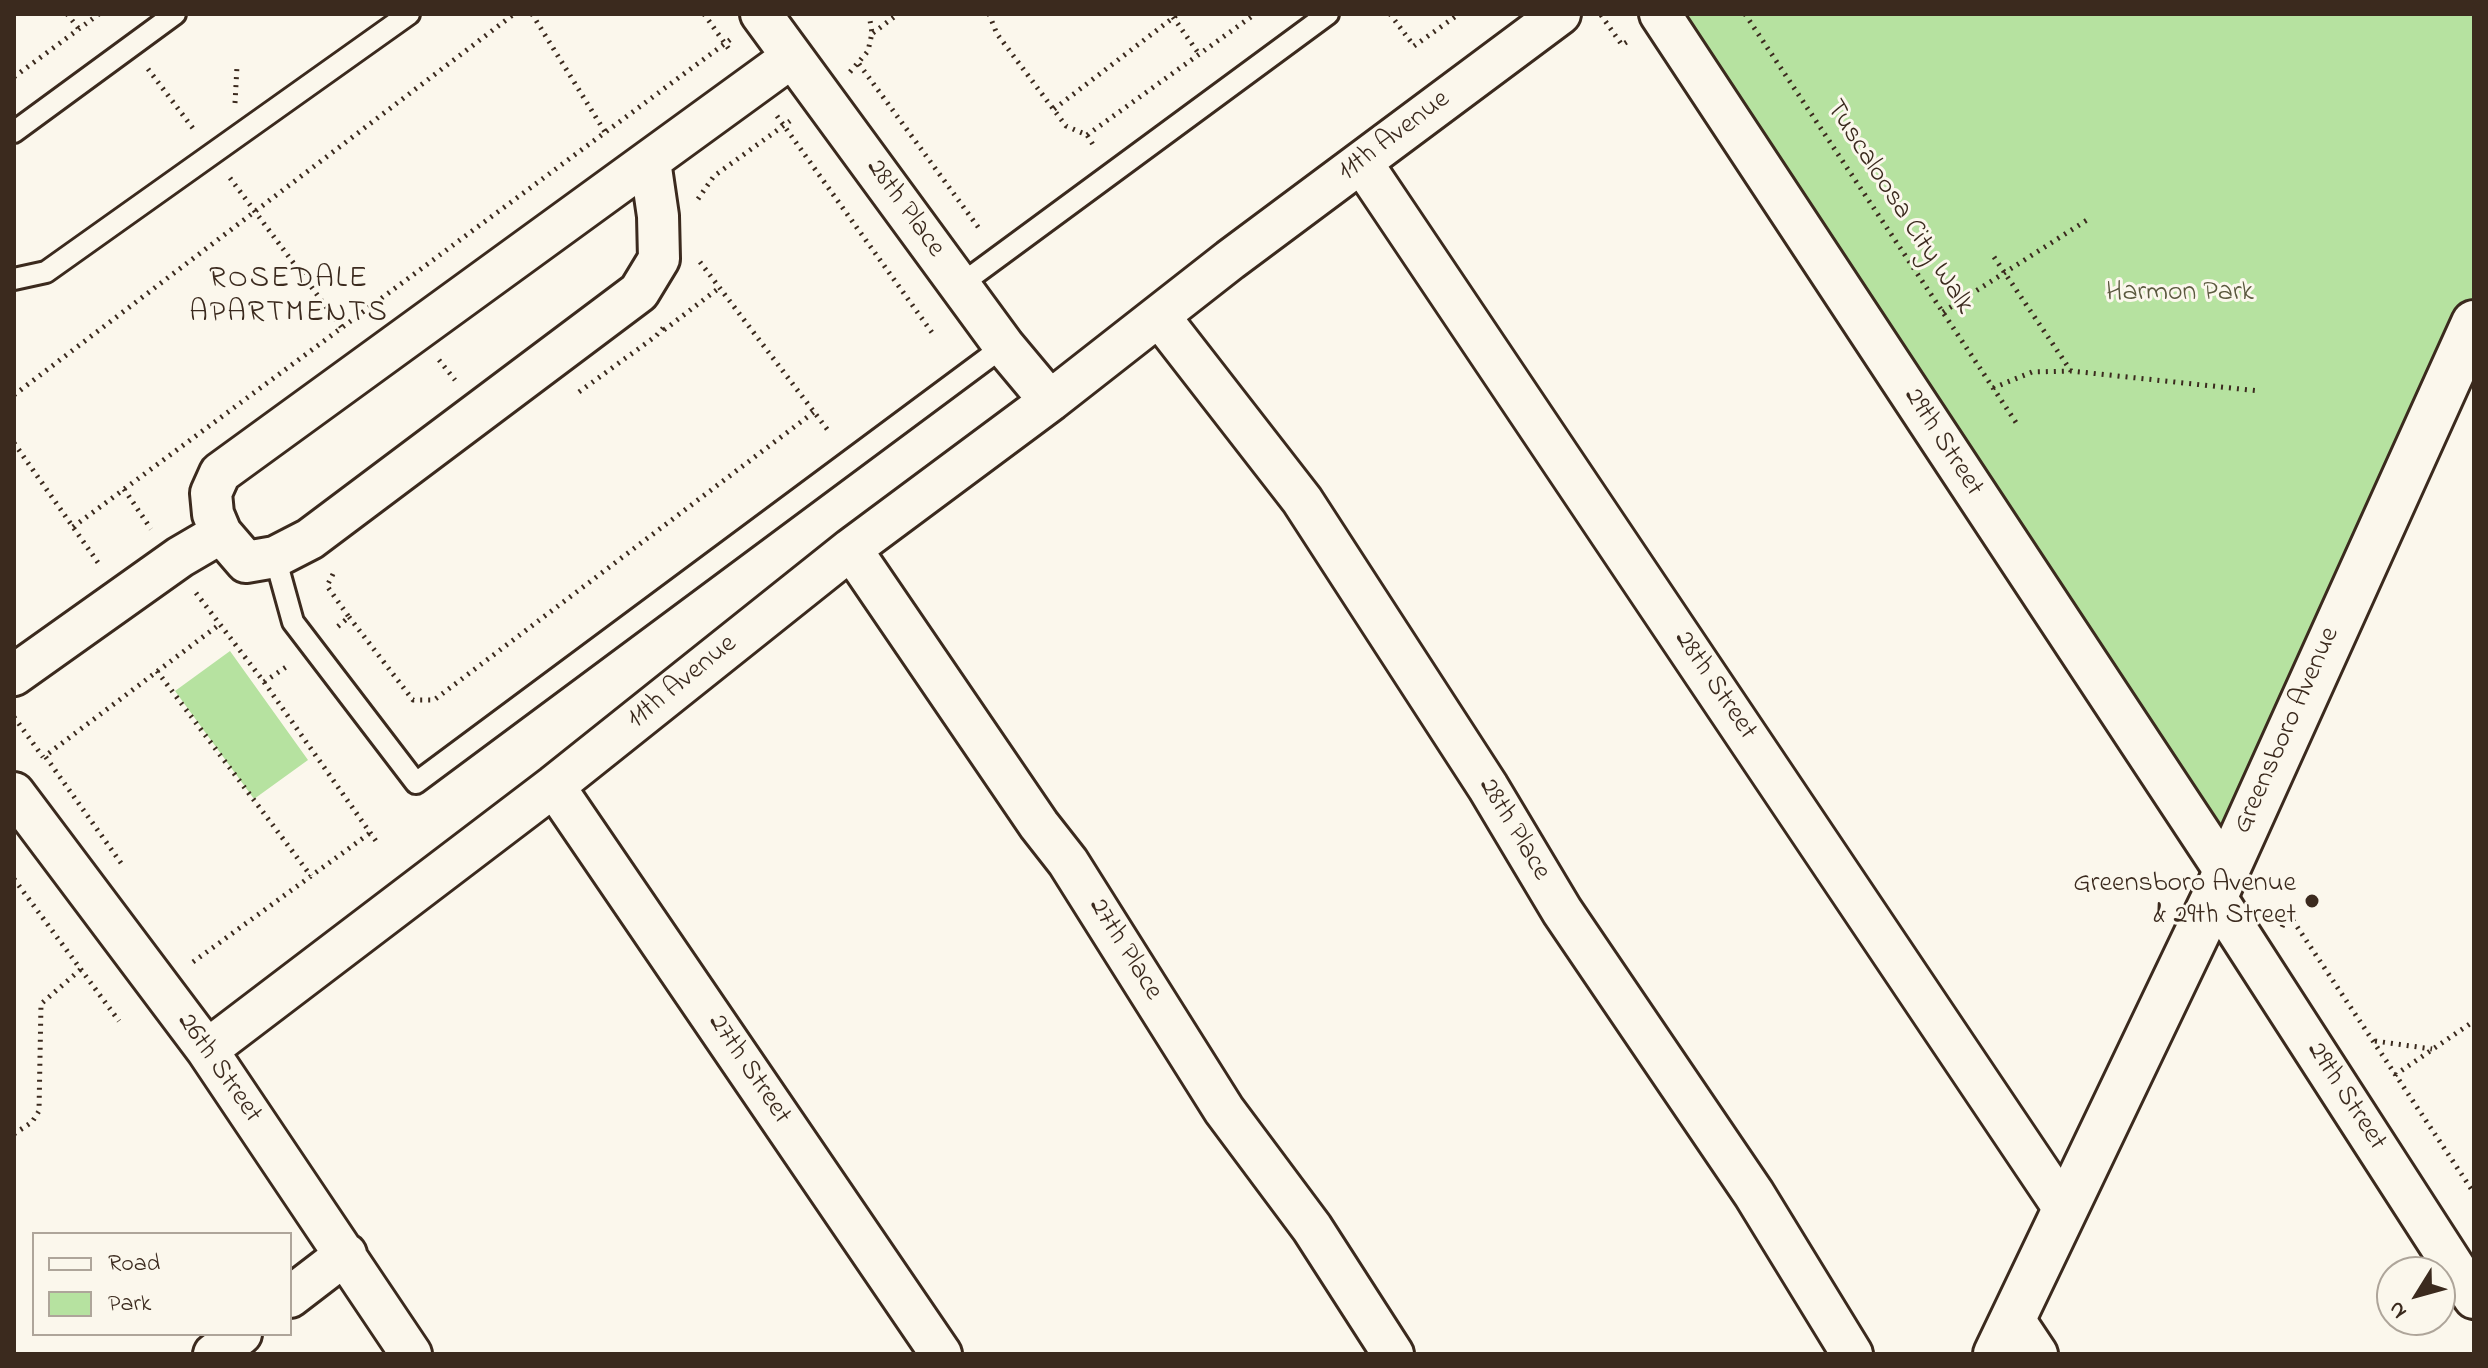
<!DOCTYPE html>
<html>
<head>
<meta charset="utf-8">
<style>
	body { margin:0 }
	#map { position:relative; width:2488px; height:1368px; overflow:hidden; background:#fbf7ec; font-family:"Indie Flower",sans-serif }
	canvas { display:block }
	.frame { position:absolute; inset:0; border:16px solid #3b2a1e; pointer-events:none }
	.legend { position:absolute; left:32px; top:1232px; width:260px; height:104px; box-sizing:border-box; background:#fbf7ec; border:2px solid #aea59a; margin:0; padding:10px 14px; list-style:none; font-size:24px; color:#3b2a1e }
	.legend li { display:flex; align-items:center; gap:16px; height:40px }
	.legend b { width:40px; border:2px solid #aea59a }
	.north { position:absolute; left:2376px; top:1256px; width:80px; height:80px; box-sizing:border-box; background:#fbf7ec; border:2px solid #aea59a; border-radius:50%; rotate:233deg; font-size:22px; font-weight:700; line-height:32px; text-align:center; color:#3b2a1e }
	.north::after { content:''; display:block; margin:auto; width:28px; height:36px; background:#3b2a1e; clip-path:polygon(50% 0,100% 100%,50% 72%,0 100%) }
</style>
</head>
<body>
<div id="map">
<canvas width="2488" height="1368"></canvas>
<div class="frame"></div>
<ul class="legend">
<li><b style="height:10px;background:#fbf7ec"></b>Road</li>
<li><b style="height:22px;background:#b6e2a0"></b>Park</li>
</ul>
<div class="north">N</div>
</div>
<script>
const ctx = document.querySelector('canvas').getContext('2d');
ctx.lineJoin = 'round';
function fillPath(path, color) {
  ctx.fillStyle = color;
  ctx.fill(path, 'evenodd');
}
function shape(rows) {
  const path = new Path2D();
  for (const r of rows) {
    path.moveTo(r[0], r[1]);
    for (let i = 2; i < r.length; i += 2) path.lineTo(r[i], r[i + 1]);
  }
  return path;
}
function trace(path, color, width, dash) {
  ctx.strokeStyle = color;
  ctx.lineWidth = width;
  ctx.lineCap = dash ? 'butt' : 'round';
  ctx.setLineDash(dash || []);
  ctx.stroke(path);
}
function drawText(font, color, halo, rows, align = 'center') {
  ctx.font = font + ' "Indie Flower",sans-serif';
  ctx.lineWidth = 6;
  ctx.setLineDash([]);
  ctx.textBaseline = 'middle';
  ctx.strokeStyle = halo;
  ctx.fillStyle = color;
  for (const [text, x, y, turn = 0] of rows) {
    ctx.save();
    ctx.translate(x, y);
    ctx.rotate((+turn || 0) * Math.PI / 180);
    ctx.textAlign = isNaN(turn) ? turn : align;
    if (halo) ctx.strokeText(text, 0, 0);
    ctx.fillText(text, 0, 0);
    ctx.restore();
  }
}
const green = shape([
	[1660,14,2474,14,2474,324,2225,871],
	[230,651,308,760,254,799,175,691]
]);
const path = shape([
	[67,14,79,29],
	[532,14,605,132],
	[704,14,731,52],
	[989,14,997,34,1066,126,1087,135,1095,148],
	[1390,14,1414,46,1459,14],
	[1745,14,2017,424],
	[1601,15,1622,45,1630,40],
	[1173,17,1199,54],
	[873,33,898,14],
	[859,64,981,231],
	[148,69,195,131],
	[850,72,868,51,872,33,869,14],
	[14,77,99,14],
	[235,103,237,66],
	[1054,109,1178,14],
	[777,116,933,334],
	[1087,135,1255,14],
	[230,178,342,328],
	[698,199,714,176,790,121],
	[1994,257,2071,371],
	[700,262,830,433],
	[1943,312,2087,220],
	[664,330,719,288],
	[439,360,455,380],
	[1993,388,2032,372,2071,371,2259,391],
	[579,392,656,336,663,328],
	[14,395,514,14],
	[14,443,99,564],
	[124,489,151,529],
	[73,527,731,39],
	[333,574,327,586,349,617,335,629],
	[196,593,264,682,376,841],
	[349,617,413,700,434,700,814,412],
	[157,671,311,876],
	[264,682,289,665],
	[14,717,43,757],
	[121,863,45,756,220,624],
	[14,879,119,1021],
	[2282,927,2288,913,2474,1193],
	[193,962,370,833],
	[2375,1041,2432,1049],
	[2395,1075,2474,1021],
	[14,1134,32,1122,39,1111,41,1004,81,969]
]);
const lane = shape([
	[14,132,175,14],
	[14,279,46,272,409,14],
	[960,285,1328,14],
	[275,557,293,622,416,783,1004,346]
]);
const street = shape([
	[761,14,1004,346,1050,401],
	[1660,14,2225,871],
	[1362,163,2065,1210],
	[1159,316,1302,500,1488,787,1562,911,1754,1194,1852,1354],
	[221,533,246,562,275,557,310,539,639,292,659,259,658,216,650,161],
	[851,549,1039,825,1068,862,1224,1110,1312,1228,1393,1354],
	[14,675,180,557,221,533,213,514,211,493,220,473,792,57],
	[554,786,941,1354],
	[14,793,207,1050,411,1354],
	[2215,896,2474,1298],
	[207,1050,554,786,851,549,1050,401,1230,260,1560,14],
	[290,1297,346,1254],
	[2013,1318,2037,1354],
	[214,1354,241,1334]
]);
const secondary = shape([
	[1996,1354,2215,896,2474,323]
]);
const markers = [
	[2312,901,8,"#3b2a1e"]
];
const streetNames = [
	["11th Avenue",1395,137,-37],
	["Tuscaloosa City Walk",1898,208,57],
	["28th Place",904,209,54],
	["29th Street",1942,443,57],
	["11th Avenue",683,683,-39],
	["28th Street",1714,686,56],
	["Greensboro Avenue",2288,731,-66],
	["28th Place",1513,830,59],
	["27th Place",1124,950,58],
	["26th Street",218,1069,55],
	["27th Street",748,1070,56],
	["29th Street",2345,1097,57]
];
const parkNames = [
	["Harmon Park",2180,294]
];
const poiNames = [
	["Greensboro Avenue",2296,885],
	["& 29th Street",2296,917]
];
const neighbourhoodNames = [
	["ROSEDALE",289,281],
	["APARTMENTS",289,315]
];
fillPath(green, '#b6e2a0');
trace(lane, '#3b2a1e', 26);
trace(street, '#3b2a1e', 46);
trace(secondary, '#3b2a1e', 50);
trace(path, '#3b2a1e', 5, [2, 6]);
trace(lane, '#fbf7ec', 20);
trace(street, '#fbf7ec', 40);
trace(secondary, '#fbf7ec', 44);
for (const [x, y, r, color] of markers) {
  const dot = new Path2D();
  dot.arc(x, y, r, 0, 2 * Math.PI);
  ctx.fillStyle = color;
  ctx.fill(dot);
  trace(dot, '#fbf7ec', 3);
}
drawText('28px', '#3b2a1e', '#fbf7ec', streetNames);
drawText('28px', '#5a583e', '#fbf7ec', parkNames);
drawText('28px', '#3b2a1e', '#fbf7ec', poiNames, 'right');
ctx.letterSpacing = '2px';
drawText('30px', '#3b2a1e', '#fbf7ec', neighbourhoodNames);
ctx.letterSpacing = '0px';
</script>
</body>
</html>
